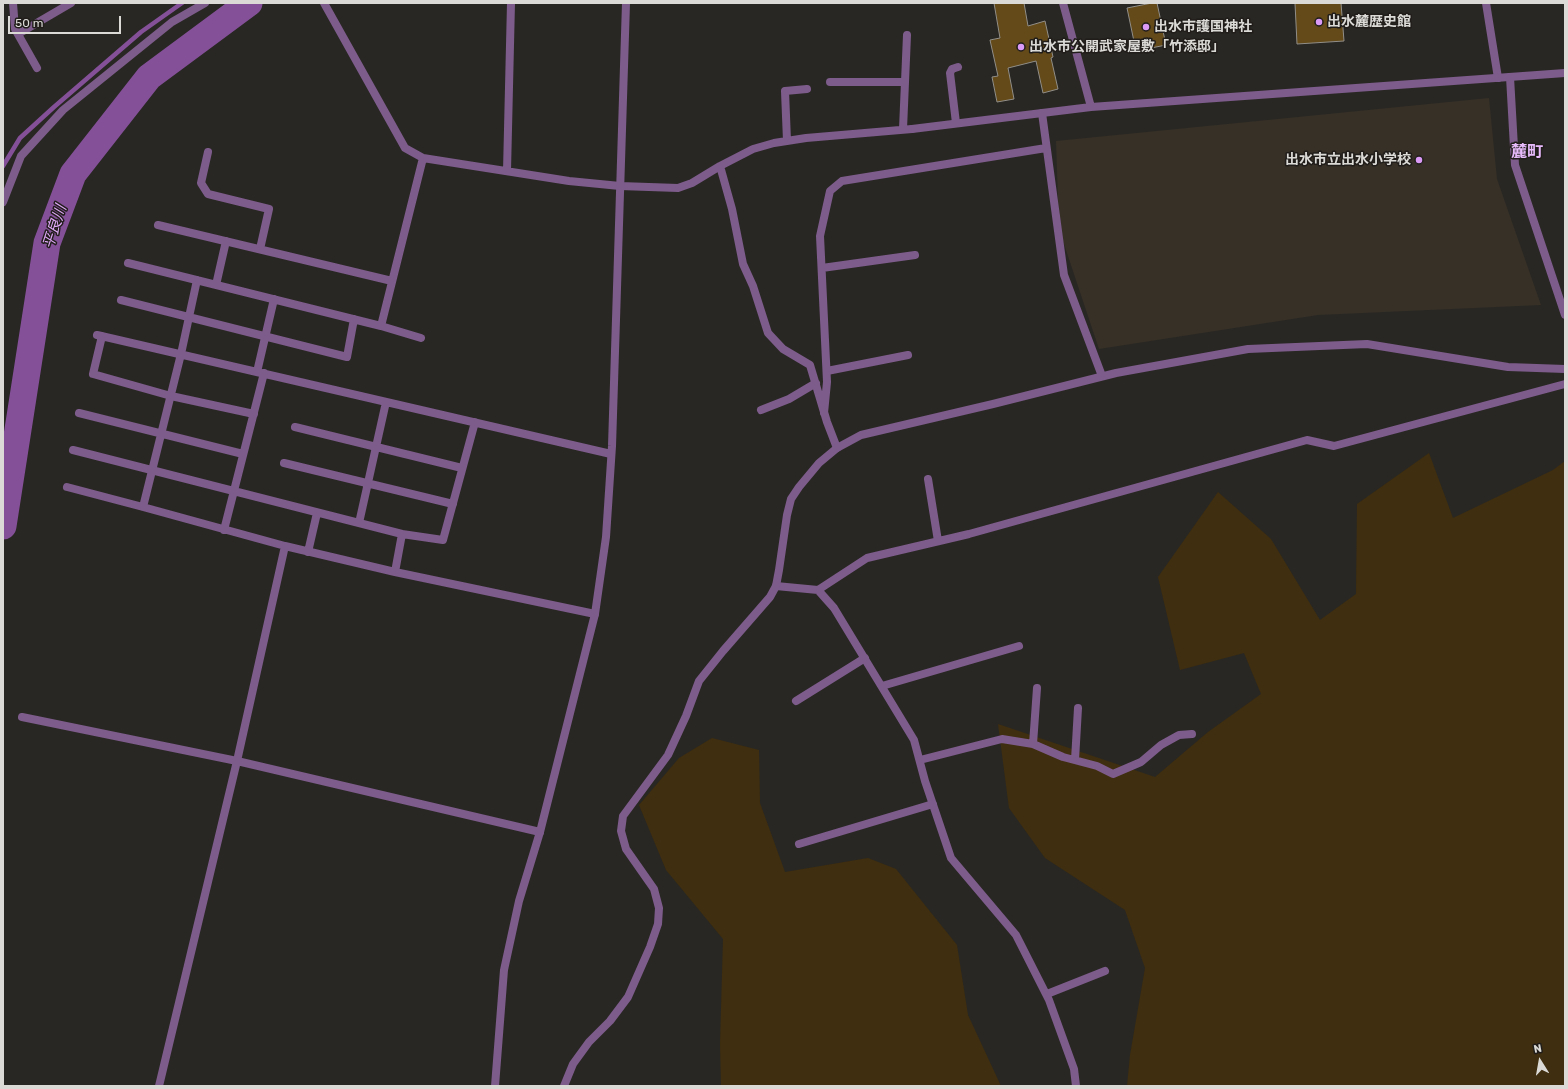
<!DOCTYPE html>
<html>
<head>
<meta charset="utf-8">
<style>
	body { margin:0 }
	#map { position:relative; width:1568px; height:1089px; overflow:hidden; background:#292723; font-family:Rubik,sans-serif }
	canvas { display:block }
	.frame { position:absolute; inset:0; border:4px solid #dbdad7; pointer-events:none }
	.north { position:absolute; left:1520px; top:1041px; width:40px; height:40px; -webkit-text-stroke:3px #201d1a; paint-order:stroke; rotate:349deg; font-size:11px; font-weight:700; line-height:16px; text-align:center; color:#dbdad7 }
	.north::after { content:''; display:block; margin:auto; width:14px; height:18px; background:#dbdad7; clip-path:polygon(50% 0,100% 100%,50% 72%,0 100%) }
	.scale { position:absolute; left:8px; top:16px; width:113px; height:18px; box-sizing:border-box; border:2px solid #dbdad7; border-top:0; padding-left:5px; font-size:12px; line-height:14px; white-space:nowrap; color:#dbdad7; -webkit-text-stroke:3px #201d1a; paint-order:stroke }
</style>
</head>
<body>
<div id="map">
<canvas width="1568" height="1089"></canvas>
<div class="frame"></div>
<div class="north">N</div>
<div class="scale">50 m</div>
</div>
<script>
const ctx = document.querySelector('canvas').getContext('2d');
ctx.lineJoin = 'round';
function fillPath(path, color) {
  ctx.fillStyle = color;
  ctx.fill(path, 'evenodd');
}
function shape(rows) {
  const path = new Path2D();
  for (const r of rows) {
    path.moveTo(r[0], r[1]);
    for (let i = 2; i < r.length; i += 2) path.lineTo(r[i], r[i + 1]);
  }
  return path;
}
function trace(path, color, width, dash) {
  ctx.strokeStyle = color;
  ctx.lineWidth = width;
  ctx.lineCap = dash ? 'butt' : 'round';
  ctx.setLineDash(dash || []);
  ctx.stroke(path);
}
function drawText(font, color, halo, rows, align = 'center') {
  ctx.font = font + ' Rubik,"Noto Sans JP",sans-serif';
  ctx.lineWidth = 3;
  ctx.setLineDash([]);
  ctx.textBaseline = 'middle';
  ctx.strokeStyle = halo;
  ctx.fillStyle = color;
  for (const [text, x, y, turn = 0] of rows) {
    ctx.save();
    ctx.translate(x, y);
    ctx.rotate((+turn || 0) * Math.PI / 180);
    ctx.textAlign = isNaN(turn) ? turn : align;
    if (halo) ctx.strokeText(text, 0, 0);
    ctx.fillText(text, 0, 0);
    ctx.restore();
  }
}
const built = shape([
	[1489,98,1497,179,1541,305,1318,315,1099,349,1059,229,1056,141]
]);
const green = shape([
	[1429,453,1453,518,1553,470,1565,461,1565,1086,1127,1086,1130,1055,1145,968,1125,910,1045,858,1009,808,998,724,1155,777,1208,732,1261,694,1244,653,1180,670,1158,577,1218,492,1271,539,1320,620,1356,594,1357,504],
	[712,738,759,750,760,803,785,872,868,858,896,869,957,945,968,1015,1001,1086,721,1086,720,1044,723,939,666,870,639,805,679,758]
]);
const stream = shape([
	[3,166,20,138,54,107,141,32,182,3]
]);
const river = shape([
	[3,526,47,243,73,174,149,77,249,3]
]);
const building = shape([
	[994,3,1024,3,1028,26,1045,21,1053,57,1051,58,1058,89,1043,93,1036,61,1008,68,1014,99,997,102,992,77,998,76,990,40,1000,38,994,3],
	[1152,3,1157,3,1166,45,1136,51,1127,8,1152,3],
	[1295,3,1341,3,1344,41,1297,44,1295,3]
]);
const minor = shape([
	[13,3,15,29,37,68],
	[324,3,405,148,423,158,569,181,620,186,678,188,692,183,720,166,753,149,774,143,806,138,912,129],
	[1486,3,1498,78],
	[18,34,71,3],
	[1510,77,1515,165,1565,315],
	[830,82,905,82],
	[1042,113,1064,275,1102,376],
	[956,123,950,73,952,69,958,67],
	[903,129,907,35],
	[787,141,785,91,807,89],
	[208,152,201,183,208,194,269,209,260,249],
	[720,166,732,209,743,264,753,286,768,333,783,349,810,365,827,422,837,448],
	[507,171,511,3],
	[3,202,21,156,63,110,172,22,205,3],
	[158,225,392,281],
	[128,263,381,326,423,158],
	[822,268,915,255],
	[197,280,181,354,143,507,285,546],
	[216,285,226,241],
	[121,300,347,357,354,319],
	[381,326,421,338],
	[97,335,611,454],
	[102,336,93,374,171,396,254,414],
	[827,371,908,355],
	[257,372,274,299],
	[761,410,789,399,816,383],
	[79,413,243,454],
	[824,413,827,382,820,236,830,191,842,181,1046,148],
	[295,427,462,468],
	[73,450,359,523,386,402],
	[284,463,453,504],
	[928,479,938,541],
	[67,487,143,507],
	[359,523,402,534,395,572],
	[224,530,264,373],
	[402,534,443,540,475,422],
	[308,552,317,513],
	[776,586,818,590,867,558,969,534,1307,440,1334,446,1565,384],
	[818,590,834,608,914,740,925,781,951,858,1016,935,1049,1000,1074,1069,1076,1086],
	[882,686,1019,646],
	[796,701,865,658],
	[22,717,237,761,540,832],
	[1033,744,1037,688],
	[920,760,1002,739,1033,744,1063,757,1097,766,1113,774,1141,762,1161,745,1179,735,1192,734],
	[1075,760,1078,708],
	[799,844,933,804],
	[1047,994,1105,971],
	[159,1086,237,761,285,546,395,572,595,614]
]);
const tertiary = shape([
	[1063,3,1091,107],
	[912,129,1091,107,1565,73],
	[495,1086,504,970,519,901,540,832,595,614,606,537,612,446,626,3],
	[564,1086,573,1064,589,1042,610,1021,628,997,650,947,658,924,659,908,654,889,626,849,621,831,623,816,668,755,686,716,699,681,723,651,770,597,776,586,779,570,787,515,791,499,799,487,819,463,837,448,861,435,993,404,1116,373,1248,349,1367,344,1508,367,1565,369]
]);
const markers = [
	[1319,22,4,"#da9af6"],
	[1146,27,4,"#da9af6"],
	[1021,47,4,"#da9af6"],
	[1419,160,4,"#da9af6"]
];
const poiNames = [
	["出水麓歴史館",1327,22],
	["出水市護国神社",1154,27],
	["出水市公開武家屋敷「竹添邸」",1029,47],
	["出水市立出水小学校",1411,160,"right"]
];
const waterNames = [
	["平良川",55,227,-72]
];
const quarterNames = [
	["麓町",1527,152]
];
fillPath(built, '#363027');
fillPath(green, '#3f2e0f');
trace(stream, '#845199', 4.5);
trace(river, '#845199', 27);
fillPath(building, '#634a18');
trace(building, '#918e89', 1);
trace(minor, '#7d5c8c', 8);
trace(tertiary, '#7d5c8c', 8);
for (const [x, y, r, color] of markers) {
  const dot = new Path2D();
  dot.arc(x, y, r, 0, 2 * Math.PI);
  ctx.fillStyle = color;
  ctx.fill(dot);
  trace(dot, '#201d1a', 1.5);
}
drawText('bold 14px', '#dbdad7', '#201d1a', poiNames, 'left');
drawText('italic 15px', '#dfa8f7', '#201d1a', waterNames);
drawText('bold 16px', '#e7bafb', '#201d1a', quarterNames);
</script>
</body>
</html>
